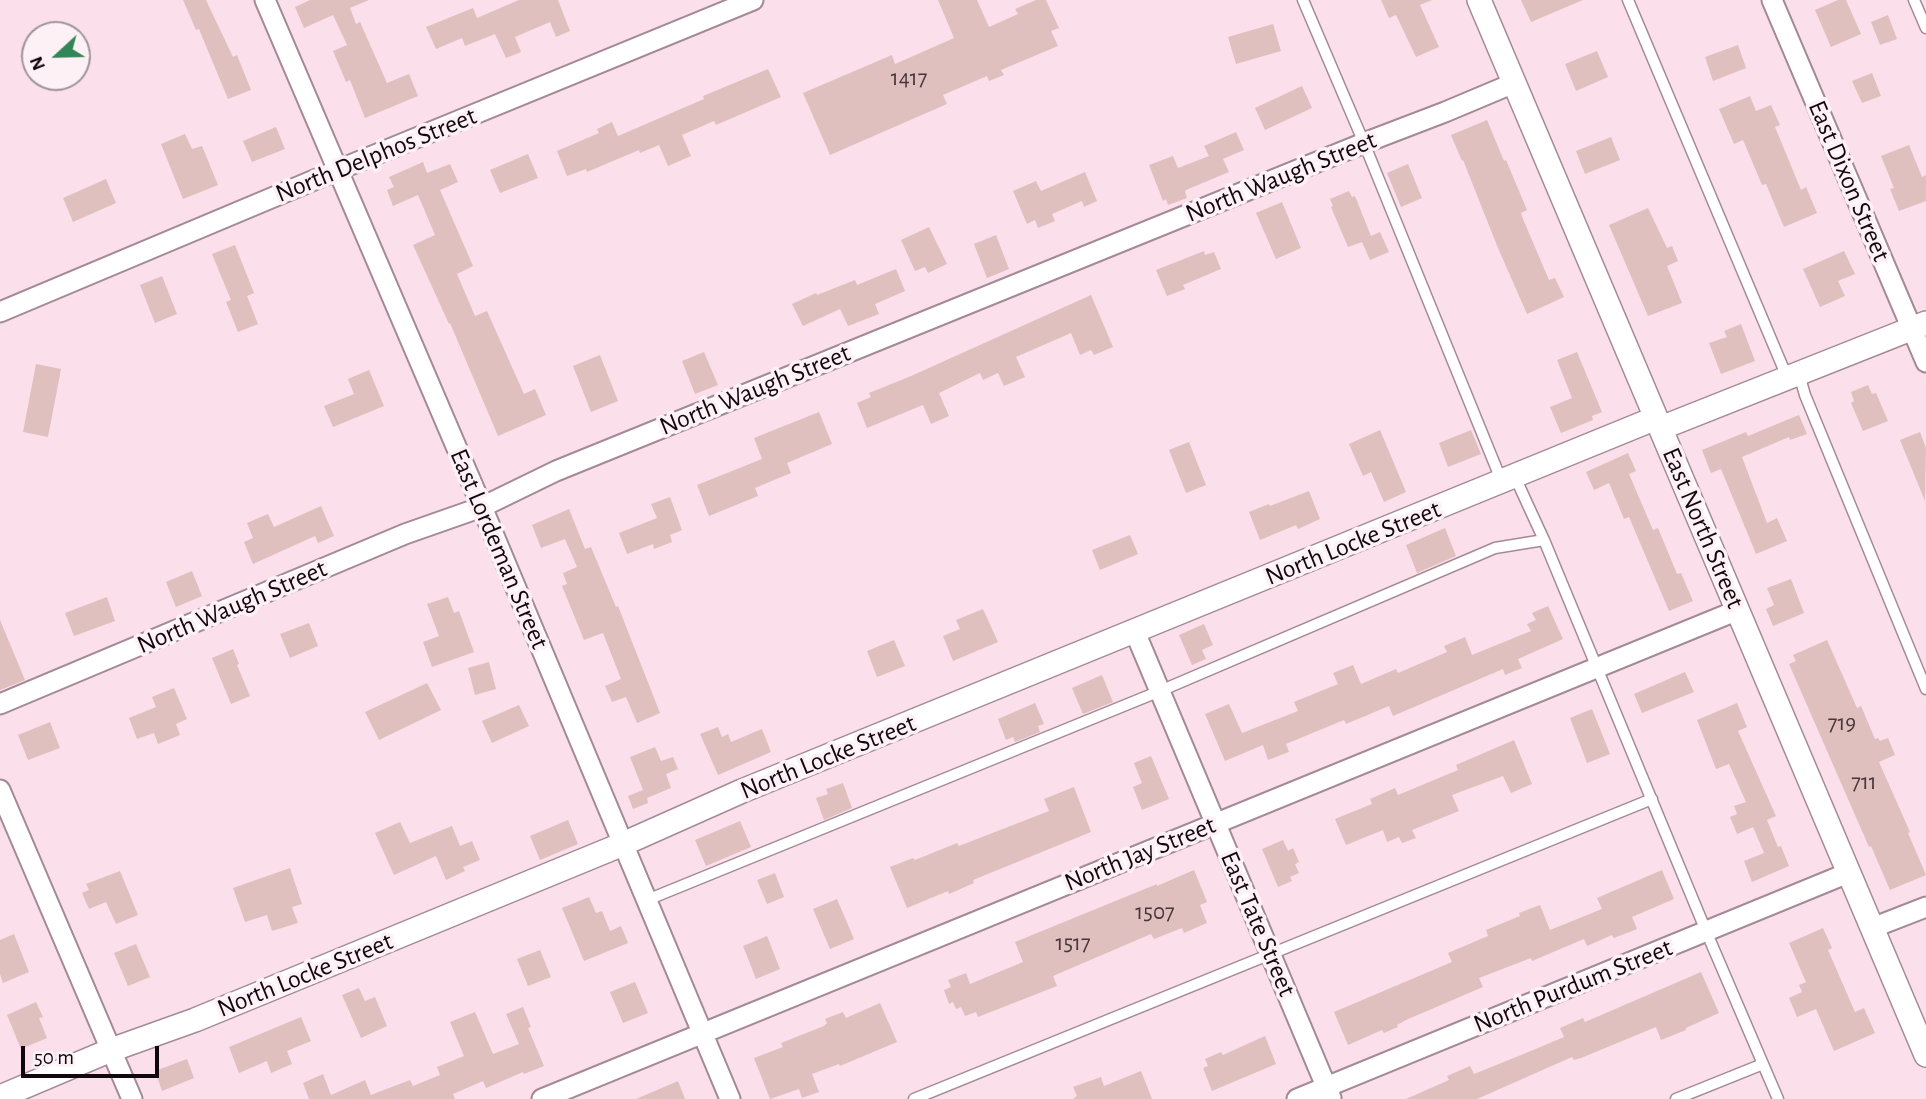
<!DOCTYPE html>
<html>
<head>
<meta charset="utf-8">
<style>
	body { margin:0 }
	#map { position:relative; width:1926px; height:1099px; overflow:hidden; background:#fbdfeb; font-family:"Alegreya Sans",sans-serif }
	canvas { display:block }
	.north { position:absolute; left:21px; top:21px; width:70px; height:70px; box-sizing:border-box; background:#fdf1f6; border:2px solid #9f9499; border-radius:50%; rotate:248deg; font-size:19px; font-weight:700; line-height:28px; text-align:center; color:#11080d }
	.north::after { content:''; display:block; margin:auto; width:24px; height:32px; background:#328556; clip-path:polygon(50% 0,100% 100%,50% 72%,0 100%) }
	.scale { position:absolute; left:21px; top:1046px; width:138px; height:32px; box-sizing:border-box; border:4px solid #11080d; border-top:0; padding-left:9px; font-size:21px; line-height:24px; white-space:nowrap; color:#11080d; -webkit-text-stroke:5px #fdf1f6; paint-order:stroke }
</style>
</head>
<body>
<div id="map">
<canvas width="1926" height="1099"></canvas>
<div class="north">N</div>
<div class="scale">50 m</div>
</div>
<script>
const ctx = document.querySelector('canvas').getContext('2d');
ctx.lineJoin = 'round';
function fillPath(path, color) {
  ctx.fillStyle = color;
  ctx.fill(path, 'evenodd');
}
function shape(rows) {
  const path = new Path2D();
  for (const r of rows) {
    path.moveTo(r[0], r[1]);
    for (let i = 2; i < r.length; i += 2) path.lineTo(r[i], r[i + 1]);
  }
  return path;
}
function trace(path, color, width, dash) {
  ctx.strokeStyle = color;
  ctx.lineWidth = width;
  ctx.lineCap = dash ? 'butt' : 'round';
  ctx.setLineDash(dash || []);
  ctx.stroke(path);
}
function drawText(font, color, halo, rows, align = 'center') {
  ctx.font = font + ' "Alegreya Sans",sans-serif';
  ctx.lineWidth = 7;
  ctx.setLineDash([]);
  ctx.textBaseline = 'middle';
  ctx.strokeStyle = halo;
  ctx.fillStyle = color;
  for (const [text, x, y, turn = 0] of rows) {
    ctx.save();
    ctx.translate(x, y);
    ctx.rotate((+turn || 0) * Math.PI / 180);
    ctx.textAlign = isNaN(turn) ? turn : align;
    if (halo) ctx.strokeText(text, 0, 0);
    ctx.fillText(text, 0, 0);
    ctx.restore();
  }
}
const building = shape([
	[183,0,206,0,233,57,237,55,251,90,228,99,199,29,196,30],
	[310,0,369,0,350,8,356,24,360,22,387,83,409,74,418,96,365,118,350,80,346,82,333,51,347,45,333,15,304,28,295,7],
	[519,0,558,0,570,31,556,37,550,22,515,37,521,52,506,58,495,34,465,46,462,38,436,49,426,27,473,8,477,18],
	[938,0,977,0,989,27,1018,14,1015,9,1036,0,1046,0,1059,28,1051,31,1058,46,1001,70,1004,75,989,81,987,76,943,95,947,104,830,155,803,93,892,55,895,64,954,38],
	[1381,0,1432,0,1420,5,1439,47,1416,57,1396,15,1389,18],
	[1521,0,1583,0,1531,22],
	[1838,0,1846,0,1861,34,1831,47,1815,10],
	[1888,15,1897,39,1880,45,1871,22],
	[1273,24,1281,51,1236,64,1228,37],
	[1738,45,1746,68,1713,81,1705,57],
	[1597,51,1608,77,1576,91,1565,64],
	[768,69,781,97,716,125,714,121,682,135,691,156,668,166,659,145,640,153,639,150,587,172,586,169,567,176,557,151,599,133,597,129,612,122,618,136,704,99,703,96],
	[1872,73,1881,96,1862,103,1852,81],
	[1302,86,1312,108,1265,130,1255,108],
	[1750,96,1756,111,1771,105,1780,125,1775,127,1801,190,1806,187,1817,213,1784,227,1766,184,1762,185,1743,140,1734,144,1719,109],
	[1487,120,1504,161,1506,160,1527,210,1521,213,1523,219,1549,280,1555,278,1564,297,1527,314,1498,248,1463,160,1462,161,1451,135],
	[276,127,285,149,252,162,243,141],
	[1236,132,1244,150,1223,159,1229,172,1186,190,1185,192,1187,198,1168,205,1166,199,1163,201,1149,165,1173,156,1178,168,1209,156,1204,146],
	[185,134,192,149,202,146,218,185,183,199,161,144],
	[1611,137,1620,160,1585,174,1576,151],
	[1909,145,1922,177,1926,175,1926,201,1899,211,1890,189,1894,188,1881,156],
	[528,154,538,178,500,193,490,170],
	[423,162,427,173,450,164,458,182,440,190,473,266,457,274,475,316,487,311,524,394,535,389,546,415,498,436,450,323,449,324,413,245,435,235,418,195,393,206,387,190,394,187,389,177],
	[1408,164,1422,198,1401,207,1387,173],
	[1085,172,1097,201,1084,207,1082,201,1052,214,1055,221,1038,228,1035,220,1027,224,1013,191,1036,181,1041,191],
	[106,179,116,203,73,222,63,198],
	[1349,191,1352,197,1355,196,1371,236,1380,232,1389,252,1370,260,1362,242,1348,247,1331,207,1333,206,1330,199],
	[1282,202,1301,248,1276,259,1256,213],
	[1648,208,1667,248,1672,246,1678,261,1667,266,1682,303,1648,316,1609,225],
	[929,227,947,264,928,273,925,267,915,271,901,240],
	[996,235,1009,269,987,278,974,244],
	[235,245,254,293,247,296,258,324,238,332,226,302,231,300,212,254],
	[1204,251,1205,255,1214,252,1221,269,1183,285,1185,289,1167,296,1156,270],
	[1844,251,1855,274,1838,281,1845,296,1820,307,1803,269],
	[896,269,905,291,875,304,879,314,848,326,840,309,803,326,792,304,816,293,817,295,855,280,857,285],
	[162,276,177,314,155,323,140,285],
	[1091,295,1113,347,1094,355,1091,350,1080,355,1071,333,1016,357,1025,377,1004,386,998,373,983,380,980,373,939,393,949,416,931,424,923,405,867,428,857,403,871,397,869,393,911,376],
	[1741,324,1755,361,1721,374,1709,343,1727,337,1724,331],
	[704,352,718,385,695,394,682,361],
	[1577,352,1602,412,1592,416,1593,420,1561,433,1550,407,1572,398,1557,360],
	[600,355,618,401,591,412,573,366],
	[36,364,61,369,48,437,23,432],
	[369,370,384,406,333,427,324,406,354,394,348,379],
	[1868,385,1872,394,1876,393,1888,421,1863,431,1851,403,1854,401,1851,392],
	[819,412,832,444,787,463,791,473,755,488,758,496,709,516,697,485,762,459,754,438],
	[1799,415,1807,434,1790,440,1789,437,1742,457,1767,523,1777,518,1787,541,1756,554,1721,469,1711,473,1702,450,1746,432,1748,436],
	[1380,430,1406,492,1384,502,1371,472,1363,476,1349,444],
	[1471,430,1481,454,1448,467,1439,443],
	[1920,432,1926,448,1925,501,1900,440],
	[1189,442,1206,485,1186,493,1169,450],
	[1628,453,1636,471,1629,474,1653,530,1658,528,1677,574,1681,573,1693,601,1669,611,1629,517,1624,519,1609,483,1594,490,1586,472],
	[1309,491,1320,519,1298,529,1296,525,1260,540,1249,512,1269,504,1270,506],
	[670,497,682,530,670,535,672,542,654,549,653,544,627,554,619,533,657,518,651,504],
	[321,506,334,536,318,543,315,536,253,564,244,542,253,538,247,523,268,514,274,527],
	[569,509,585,549,591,547,616,607,618,606,660,713,637,723,626,697,612,702,605,686,621,679,603,633,584,640,562,586,567,584,563,573,577,567,565,539,541,548,532,525],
	[1445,528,1456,556,1417,573,1406,545],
	[1130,535,1138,554,1100,570,1092,550],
	[192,571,202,596,176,607,166,582],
	[1791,579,1804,613,1773,626,1766,609,1774,605,1767,588],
	[107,597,115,621,74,636,65,613],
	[448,597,454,613,459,611,474,652,432,667,423,642,439,636,427,604],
	[1548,606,1563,639,1518,659,1522,668,1505,675,1503,669,1393,716,1389,706,1346,724,1344,720,1286,744,1289,752,1268,760,1263,745,1225,761,1205,714,1229,704,1242,733,1298,711,1294,702,1338,684,1333,673,1353,665,1361,684,1396,669,1398,673,1447,652,1444,646,1465,637,1472,655,1531,631,1527,624,1536,620,1532,613],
	[983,609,998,642,953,661,943,636,960,629,956,620],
	[0,620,25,680,0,690],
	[309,623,318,646,290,658,280,634],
	[1204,624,1213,645,1202,650,1206,659,1192,665,1179,635],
	[894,640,905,666,877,677,867,651],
	[1827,640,1857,708,1861,706,1875,739,1878,738,1880,741,1888,738,1895,755,1879,762,1910,832,1908,833,1926,875,1890,890,1871,846,1869,847,1789,664,1796,661,1793,655],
	[233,649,239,664,237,665,250,696,231,704,212,658],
	[489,662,496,689,475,695,468,668],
	[1685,672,1694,692,1642,713,1634,694],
	[1102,675,1113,702,1083,714,1072,688],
	[427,683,441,710,379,740,365,712],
	[174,688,187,719,176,724,180,735,158,744,154,733,137,739,129,718,156,707,152,697],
	[1035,703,1044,724,1038,726,1040,732,1015,742,1013,737,1006,740,998,719],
	[1737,703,1747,727,1738,731,1776,816,1767,820,1778,847,1781,846,1789,866,1752,882,1744,861,1764,853,1753,827,1737,834,1730,817,1737,814,1734,806,1746,802,1729,764,1716,769,1697,720],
	[519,705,529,726,492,743,482,721],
	[1592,709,1610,754,1587,763,1570,718],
	[50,722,60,748,28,760,18,735],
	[718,727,722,737,728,734,731,742,762,729,771,752,718,775,700,734],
	[1514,740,1532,784,1511,793,1503,776,1452,795,1459,811,1412,830,1416,838,1402,843,1399,837,1387,842,1383,830,1346,845,1335,819,1372,804,1370,799,1395,788,1398,795,1458,770,1456,765],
	[655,747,661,761,673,757,678,769,666,774,671,788,647,798,648,803,633,809,628,796,643,790,630,757],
	[1151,756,1169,799,1142,810,1133,787,1142,783,1134,763],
	[843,783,852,808,824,820,816,798,828,794,826,789],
	[1074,787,1091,832,973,880,974,883,949,894,948,891,907,908,890,867,913,858,915,860,957,843,959,846,1049,811,1044,799],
	[568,820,578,844,540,860,530,836],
	[740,821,751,847,706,866,695,840],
	[400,822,410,843,452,826,460,846,472,841,480,860,463,867,465,871,446,880,436,856,394,875,375,833],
	[1283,840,1288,851,1293,848,1299,862,1295,864,1299,873,1290,877,1292,881,1278,887,1262,849],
	[290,868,302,904,292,907,298,923,272,931,267,915,245,922,233,888],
	[1194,870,1207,902,1200,905,1207,923,1184,933,1182,928,1154,939,1151,934,1053,976,1057,986,978,1017,976,1012,965,1016,961,1007,956,1009,953,1002,949,1004,944,990,951,987,948,980,966,973,970,984,1023,962,1015,942,1157,884,1157,886],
	[1662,870,1674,899,1632,917,1637,929,1614,938,1612,935,1587,946,1584,939,1532,961,1531,958,1479,978,1483,987,1406,1020,1397,1025,1398,1027,1384,1033,1382,1030,1348,1045,1334,1012,1452,962,1448,953,1488,936,1486,930,1520,916,1519,913,1540,905,1550,930,1602,909,1597,898],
	[120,871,138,915,116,924,106,902,89,909,82,893,89,890,86,884],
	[775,873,784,897,767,904,757,880],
	[589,897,596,913,602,911,610,931,621,926,628,943,584,961,562,908],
	[837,899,854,939,830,949,813,909],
	[1823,928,1832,948,1828,950,1855,1012,1864,1008,1875,1033,1834,1051,1816,1009,1797,1017,1789,998,1802,992,1799,985,1806,982,1789,943],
	[14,934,29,972,3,983,0,974,0,940],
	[767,936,780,969,756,979,743,946],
	[136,944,150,977,128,986,114,953],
	[540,950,551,977,528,986,517,959],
	[1701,972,1719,1013,1686,1028,1686,1030,1661,1040,1656,1027,1581,1058,1574,1060,1572,1057,1477,1099,1406,1099,1449,1080,1447,1076,1470,1066,1474,1074,1526,1053,1564,1037,1560,1028,1583,1018,1585,1022],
	[635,982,648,1013,623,1023,610,992],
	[359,988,365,1001,375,997,387,1026,361,1038,342,995],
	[36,1002,43,1017,39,1018,47,1038,21,1049,7,1015],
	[880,1003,897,1042,840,1066,839,1064,812,1074,819,1092,802,1098,799,1089,770,1099,754,1058,783,1047,781,1043,824,1026,827,1023,825,1019,843,1012,846,1018],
	[523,1007,531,1027,528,1028,544,1066,524,1074,523,1072,486,1088,483,1081,453,1094,455,1099,309,1099,303,1083,323,1074,331,1095,365,1080,371,1095,410,1080,413,1086,440,1075,437,1067,464,1056,450,1022,475,1012,493,1054,519,1044,506,1014],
	[301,1017,311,1041,287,1051,292,1064,271,1073,267,1061,239,1073,229,1047],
	[1265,1036,1276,1064,1212,1091,1203,1068,1208,1066,1205,1059,1221,1052,1223,1055],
	[187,1059,194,1078,162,1091,155,1071],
	[1141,1071,1152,1099,1073,1099,1077,1096,1073,1087,1101,1077,1104,1086],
	[678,1081,685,1099,636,1099]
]);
const service = shape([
	[1303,0,1364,143,1502,482],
	[1628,0,1787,377],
	[1914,0,1926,28],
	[1799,374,1805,395,1926,689],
	[1515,477,1544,540,1706,931,1778,1099],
	[647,900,1160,691,1495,548,1544,540],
	[914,1099,1652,799],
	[1676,1099,1763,1064]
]);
const minor = shape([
	[265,0,482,507,730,1099],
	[1772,0,1926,362],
	[0,312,338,170,753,0],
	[1135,632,1331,1098],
	[0,704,405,534,482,507,556,471,1364,143,1445,112,1514,83],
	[0,790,132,1099],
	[1872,928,1926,907],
	[542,1099,1738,610],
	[1297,1099,1848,873]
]);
const tertiary = shape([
	[1479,0,1926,1055],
	[1661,428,1926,323],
	[0,1097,111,1050,195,1020,623,844,742,791,1656,418]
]);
const numberNames = [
	["1417",909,78],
	["719",1842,723],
	["711",1864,782],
	["1507",1155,912],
	["1517",1073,943]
];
const streetNames = [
	["North Delphos Street",376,155,-22],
	["North Waugh Street",1281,177,-22],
	["East Dixon Street",1849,181,67],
	["North Waugh Street",755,390,-22],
	["East North Street",1703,528,67],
	["North Locke Street",1353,543,-22],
	["East Lordeman Street",499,549,67],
	["North Waugh Street",232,607,-23],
	["North Locke Street",828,757,-22],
	["North Jay Street",1140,854,-22],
	["East Tate Street",1258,924,67],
	["North Locke Street",305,975,-22],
	["North Purdum Street",1573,986,-22]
];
fillPath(building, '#dfc0be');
trace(service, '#a48a96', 13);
trace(minor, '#a48a96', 23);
trace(tertiary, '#a48a96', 26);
trace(service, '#fff', 10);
trace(minor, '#fff', 19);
trace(tertiary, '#fff', 23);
drawText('23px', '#443639', null, numberNames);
drawText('26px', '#11080d', '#fdf1f6', streetNames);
</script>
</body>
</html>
